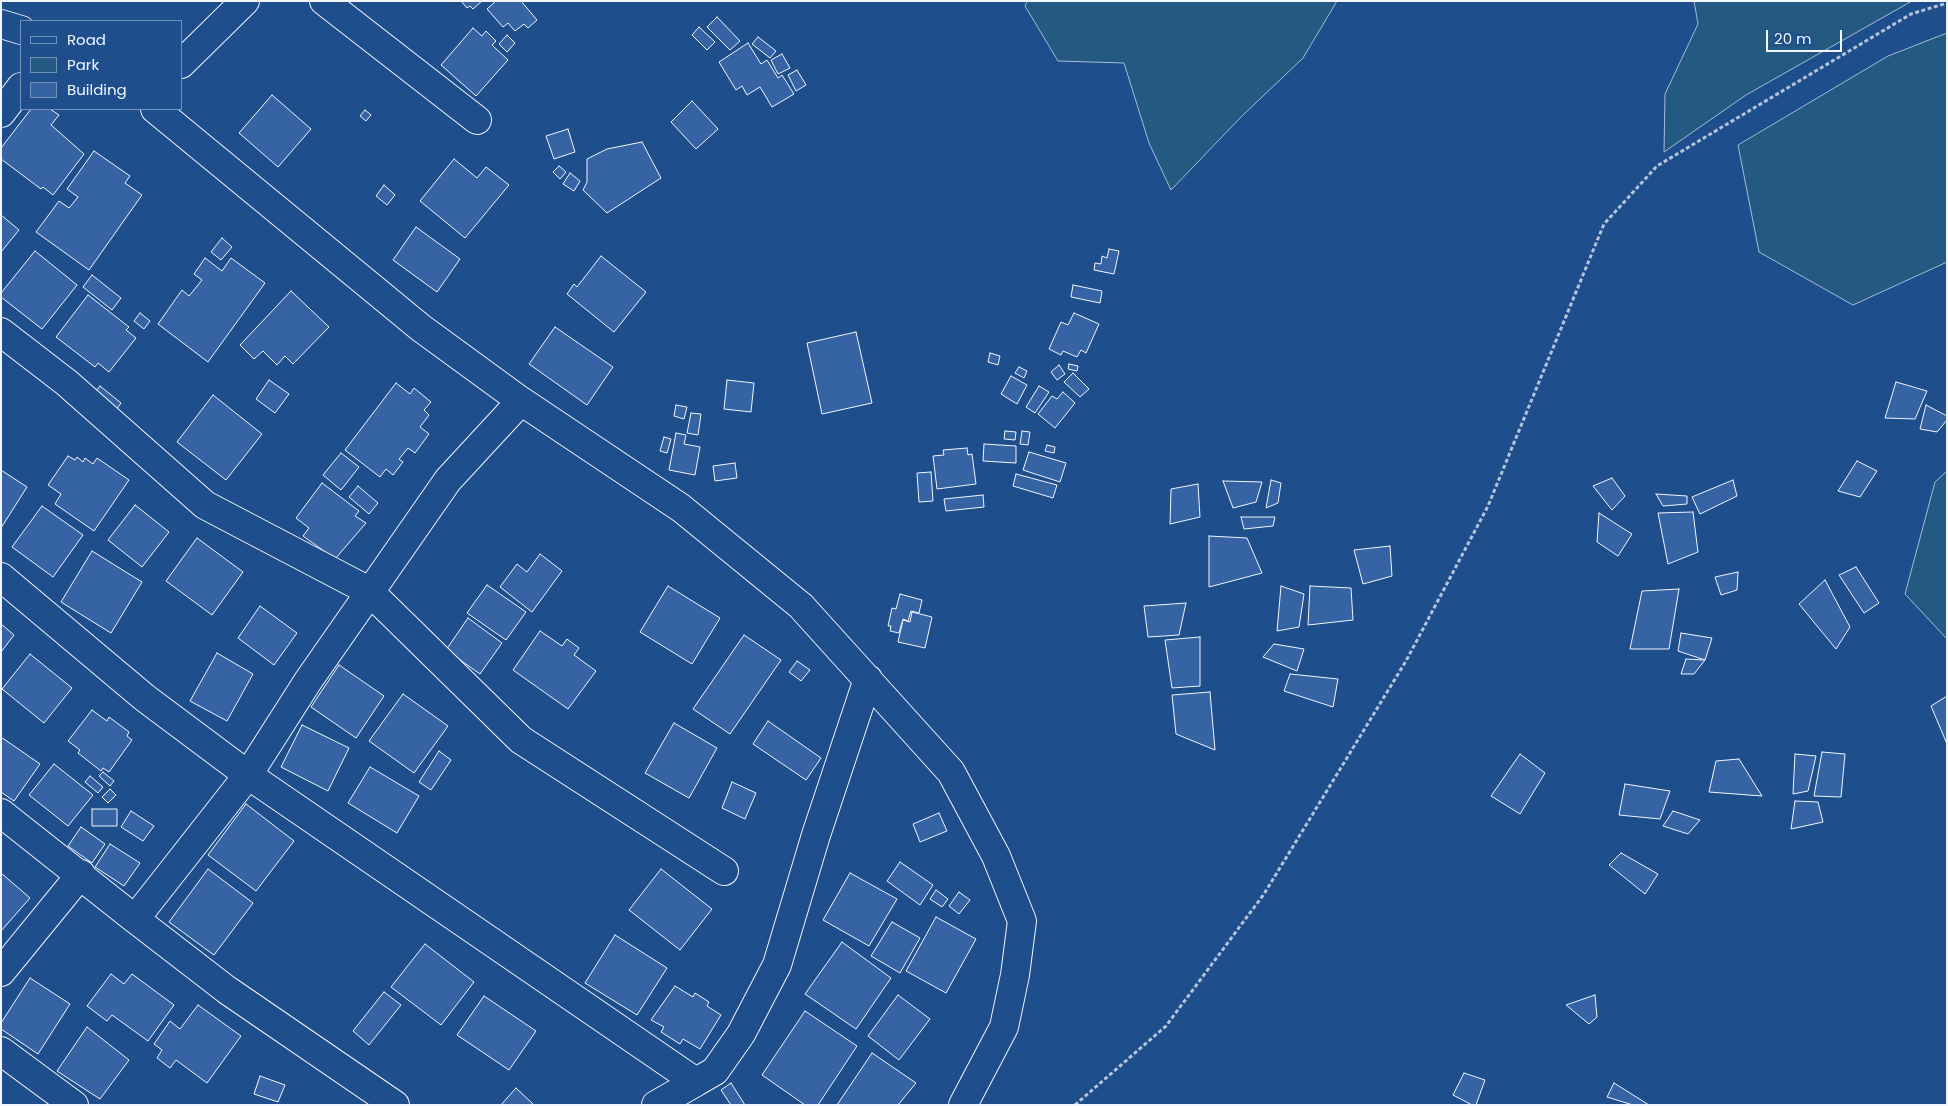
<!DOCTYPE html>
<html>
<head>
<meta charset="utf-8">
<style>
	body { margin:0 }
	#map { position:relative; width:1948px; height:1106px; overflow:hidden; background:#1f4e8c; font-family:Poppins,sans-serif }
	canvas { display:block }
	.frame { position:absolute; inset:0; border:2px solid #f2f6ff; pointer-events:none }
	.legend { position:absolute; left:20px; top:20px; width:162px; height:90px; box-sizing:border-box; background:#1f4e8c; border:1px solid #7391ba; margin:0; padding:6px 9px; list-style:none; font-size:15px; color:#f2f6ff }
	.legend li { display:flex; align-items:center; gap:10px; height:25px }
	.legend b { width:25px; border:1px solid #7391ba }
	.scale { position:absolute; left:1766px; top:30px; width:76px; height:22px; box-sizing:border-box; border:2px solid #f2f6ff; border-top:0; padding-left:6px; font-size:15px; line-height:18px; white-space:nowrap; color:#f2f6ff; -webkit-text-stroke:4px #1f4e8c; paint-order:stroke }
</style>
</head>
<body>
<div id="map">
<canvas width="1948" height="1106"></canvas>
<div class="frame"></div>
<ul class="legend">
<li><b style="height:6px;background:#1f4e8c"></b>Road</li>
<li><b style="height:14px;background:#245a82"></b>Park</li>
<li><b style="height:14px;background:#3563a3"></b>Building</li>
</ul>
<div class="scale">20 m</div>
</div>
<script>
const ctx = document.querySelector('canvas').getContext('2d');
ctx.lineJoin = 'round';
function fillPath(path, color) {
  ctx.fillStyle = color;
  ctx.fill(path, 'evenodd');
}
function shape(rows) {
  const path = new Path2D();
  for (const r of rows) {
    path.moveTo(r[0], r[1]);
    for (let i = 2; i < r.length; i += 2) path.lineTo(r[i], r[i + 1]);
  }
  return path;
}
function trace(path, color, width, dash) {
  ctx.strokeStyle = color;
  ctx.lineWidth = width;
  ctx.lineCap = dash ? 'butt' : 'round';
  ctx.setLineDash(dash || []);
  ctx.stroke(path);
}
const green = shape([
	[1027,1,1337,1,1303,58,1241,117,1171,190,1149,143,1124,63,1058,61,1025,6,1027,1],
	[1694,1,1912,1,1746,95,1664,152,1665,94,1698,24,1694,1],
	[1947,33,1947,262,1853,305,1759,252,1738,145,1888,56,1947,33],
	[1947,471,1947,639,1905,594,1935,482,1947,471]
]);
const building = shape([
	[461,1,482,1,473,9,470,6,467,8,461,1],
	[496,1,521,1,537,20,528,28,524,24,515,31,508,23,503,27,487,9,496,1],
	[717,17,740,41,730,50,707,27,717,17],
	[699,27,715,42,707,50,692,35,699,27],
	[473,28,482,36,486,31,496,41,492,45,508,60,476,96,441,65,473,28],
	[507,35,515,43,507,52,499,44,507,35],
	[758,37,776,51,770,58,752,44,758,37],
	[748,43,761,64,767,60,778,78,782,75,794,94,772,107,760,87,747,95,742,86,736,90,719,62,748,43],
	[782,54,790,68,778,74,771,60,782,54],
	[797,70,806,85,796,91,788,75,797,70],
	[272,95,311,129,278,167,239,133,272,95],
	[692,101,718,129,696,149,671,122,692,101],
	[31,109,50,109,59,115,51,125,84,154,53,195,43,187,41,189,1,159,1,148,31,109],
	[365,110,371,115,366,121,360,116,365,110],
	[568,129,575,152,554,159,546,136,568,129],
	[642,142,661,178,607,213,583,190,587,182,587,159,607,149,642,142],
	[94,151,130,176,125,183,142,195,89,270,36,232,59,201,69,208,78,197,67,189,94,151],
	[454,159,477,178,486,167,509,185,465,238,420,201,454,159],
	[559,166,566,172,560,179,553,172,559,166],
	[570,173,580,181,574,191,563,184,570,173],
	[384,185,395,195,387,205,376,196,384,185],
	[1,215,19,230,1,252,1,215],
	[416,227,460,259,437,292,393,260,416,227],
	[222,238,232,247,221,260,211,252,222,238],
	[1109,249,1119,251,1114,274,1094,270,1095,263,1101,264,1102,256,1107,258,1109,249],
	[35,251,77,285,42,329,1,297,1,293,35,251],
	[601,256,646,292,614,332,567,294,574,284,577,287,601,256],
	[205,258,222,271,231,258,265,283,208,362,158,324,182,290,189,296,202,280,194,274,205,258],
	[92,275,121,298,112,310,83,287,92,275],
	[1073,285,1102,291,1100,303,1071,297,1073,285],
	[291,291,329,327,293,364,285,356,277,365,263,351,254,359,240,345,291,291],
	[88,295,129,327,126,330,136,338,109,372,98,363,95,367,56,337,88,295],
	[140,313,150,321,144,329,134,321,140,313],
	[1074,313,1099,324,1086,353,1081,350,1077,357,1063,351,1061,355,1049,349,1061,322,1068,325,1074,313],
	[555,327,613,367,587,405,529,364,555,327],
	[856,332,872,403,822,414,807,343,856,332],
	[990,353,1000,356,998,365,988,362,990,353],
	[1069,364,1078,366,1077,371,1068,369,1069,364],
	[1059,365,1065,374,1057,380,1051,372,1059,365],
	[1019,367,1027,371,1024,378,1015,373,1019,367],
	[1073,373,1089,389,1080,397,1064,382,1073,373],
	[1011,376,1027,385,1017,404,1001,394,1011,376],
	[269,380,289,394,275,413,256,399,269,380],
	[727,380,754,383,751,412,724,409,727,380],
	[1896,382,1927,391,1915,419,1885,418,1896,382],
	[396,383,410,394,414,388,431,402,424,410,429,415,420,427,429,434,415,453,408,448,399,459,403,462,393,475,386,469,380,477,345,450,396,383],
	[100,386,121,403,114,413,92,396,100,386],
	[1039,386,1049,392,1035,413,1026,407,1039,386],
	[1063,392,1075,403,1055,428,1038,414,1052,396,1057,399,1063,392],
	[213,395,262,434,226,480,177,442,213,395],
	[676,405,687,407,684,419,674,416,676,405],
	[1926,405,1947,416,1947,420,1937,432,1920,429,1926,405],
	[691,413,701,414,698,435,687,433,691,413],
	[1005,431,1016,432,1015,440,1004,439,1005,431],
	[1022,431,1030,432,1028,445,1020,444,1022,431],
	[676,433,686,435,684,444,700,447,695,475,669,470,676,433],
	[664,437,671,439,667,453,660,451,664,437],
	[984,444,1016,446,1016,463,983,461,984,444],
	[1047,445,1055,447,1054,453,1045,451,1047,445],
	[967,448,968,455,972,454,976,484,937,489,933,456,944,455,943,450,967,448],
	[1029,452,1066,463,1060,482,1023,470,1029,452],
	[341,453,359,467,341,490,323,475,341,453],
	[68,456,75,460,77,457,83,462,85,458,93,464,97,458,129,480,94,531,55,504,61,494,48,485,68,456],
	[1857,461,1877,471,1860,497,1838,491,1857,461],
	[735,463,737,478,715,481,713,466,735,463],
	[1,470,27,487,1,528,1,470],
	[931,472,933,501,919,502,917,473,931,472],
	[1016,474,1057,485,1053,498,1013,486,1016,474],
	[1612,478,1625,496,1612,510,1593,486,1612,478],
	[1271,480,1281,483,1278,503,1266,508,1271,480],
	[1733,480,1737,496,1700,514,1692,497,1733,480],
	[1223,481,1262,482,1256,502,1233,508,1223,481],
	[322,483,359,511,355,516,366,523,335,559,303,536,309,528,296,518,322,483],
	[1198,484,1200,517,1170,524,1171,489,1198,484],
	[358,486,378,503,369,514,349,497,358,486],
	[1656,494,1687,496,1687,504,1663,506,1656,494],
	[983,495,984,507,946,511,944,499,983,495],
	[135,505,169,532,142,567,108,540,135,505],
	[42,506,83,535,53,577,12,547,42,506],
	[1693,512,1698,552,1668,564,1658,513,1693,512],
	[1599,513,1632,534,1618,556,1597,542,1599,513],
	[1241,517,1275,517,1273,526,1244,529,1241,517],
	[1209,536,1247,538,1262,573,1209,587,1209,536],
	[197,538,243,572,212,615,166,581,197,538],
	[1390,546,1392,576,1363,584,1354,550,1390,546],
	[92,551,142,582,111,633,61,602,92,551],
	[540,554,562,571,532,612,500,587,517,564,527,572,540,554],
	[1856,567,1879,603,1864,613,1839,575,1856,567],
	[1738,572,1737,590,1721,595,1715,577,1738,572],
	[1825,580,1850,627,1836,649,1799,604,1825,580],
	[487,585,526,612,506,640,467,613,487,585],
	[668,586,720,618,692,664,640,632,668,586],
	[1281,586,1304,594,1299,627,1277,631,1281,586],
	[1310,586,1351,588,1353,620,1308,625,1310,586],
	[1679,589,1669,649,1630,649,1642,591,1679,589],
	[900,594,922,600,919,613,911,611,908,621,903,619,899,633,890,631,891,626,888,626,892,608,896,609,900,594],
	[1186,603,1179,635,1148,637,1144,606,1186,603],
	[260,606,297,633,274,665,238,638,260,606],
	[912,612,932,617,925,648,898,642,903,620,910,622,912,612],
	[468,618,502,643,480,674,446,650,468,618],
	[1,624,14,635,1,652,1,624],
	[540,631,562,646,567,639,579,648,574,655,596,671,568,709,513,670,540,631],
	[1681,633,1712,638,1705,660,1678,651,1681,633],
	[744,635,781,660,730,734,693,709,744,635],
	[1200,637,1200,686,1172,688,1165,640,1200,637],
	[1274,644,1304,649,1297,671,1263,657,1274,644],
	[217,653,253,674,227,721,190,701,217,653],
	[30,654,72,688,44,723,2,689,30,654],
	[1686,659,1705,660,1694,674,1681,674,1686,659],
	[797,661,810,670,801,681,789,672,797,661],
	[339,665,384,696,356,738,311,707,339,665],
	[1290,674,1338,679,1333,707,1284,691,1290,674],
	[1210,692,1215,750,1176,734,1172,695,1210,692],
	[403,694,448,726,414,773,369,741,403,694],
	[1947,696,1947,744,1931,706,1947,696],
	[92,710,107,721,109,717,129,732,127,736,132,740,109,772,103,768,101,771,78,753,80,750,68,741,92,710],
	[768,721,821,758,806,780,753,744,768,721],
	[674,723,717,748,689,798,645,773,674,723],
	[302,725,349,748,328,791,281,767,302,725],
	[1,737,40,764,14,801,1,792,1,737],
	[439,751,451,760,431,790,419,782,439,751],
	[1822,752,1845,754,1841,797,1814,796,1822,752],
	[1520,754,1545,773,1520,814,1491,796,1520,754],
	[1795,754,1816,756,1808,791,1793,794,1795,754],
	[1739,759,1762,796,1709,792,1716,761,1739,759],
	[54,764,93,795,68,826,29,795,54,764],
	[370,767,419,796,397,833,348,803,370,767],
	[103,772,114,781,110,786,99,776,103,772],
	[90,776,103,787,98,793,85,782,90,776],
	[732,782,756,793,745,819,722,808,732,782],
	[1625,784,1670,791,1660,819,1619,815,1625,784],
	[110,789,116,795,108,803,102,797,110,789],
	[1795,801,1818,802,1823,822,1791,829,1795,801],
	[246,804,294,841,256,891,208,855,246,804],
	[92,809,117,809,117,826,92,826,92,809],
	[131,811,154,826,143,841,121,827,131,811],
	[1673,811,1700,820,1688,834,1663,826,1673,811],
	[939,813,947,831,920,842,913,824,939,813],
	[81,827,105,844,92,863,68,846,81,827],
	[110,844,140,863,124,886,95,867,110,844],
	[1621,853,1658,874,1645,894,1609,865,1621,853],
	[900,862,933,885,920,905,887,881,900,862],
	[208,869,253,903,214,955,169,922,208,869],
	[661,869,712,909,680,950,629,910,661,869],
	[1,873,30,898,1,931,1,873],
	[850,873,897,899,869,946,823,920,850,873],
	[936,890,948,899,942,907,930,899,936,890],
	[959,892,970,900,959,914,949,906,959,892],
	[936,917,976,939,946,993,906,971,936,917],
	[892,922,920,938,900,973,871,956,892,922],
	[615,935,667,968,637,1015,585,983,615,935],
	[842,942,891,978,856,1029,805,994,842,942],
	[425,944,474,982,441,1025,391,987,425,944],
	[111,974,124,984,132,974,174,1005,148,1041,112,1015,107,1021,87,1006,111,974],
	[30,978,70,1004,38,1054,1,1029,1,1023,30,978],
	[675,986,693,997,695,993,709,1002,707,1006,721,1015,700,1049,683,1039,680,1044,661,1032,664,1027,651,1020,675,986],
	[384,992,401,1005,369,1045,353,1031,384,992],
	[898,995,930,1019,899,1060,868,1036,898,995],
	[1595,995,1597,1017,1589,1024,1566,1005,1595,995],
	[484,996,536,1031,509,1070,457,1035,484,996],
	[198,1005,241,1036,207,1083,176,1060,170,1068,157,1058,162,1050,154,1044,170,1021,180,1029,198,1005],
	[805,1011,857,1046,818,1105,805,1105,762,1075,805,1011],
	[87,1027,129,1060,100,1099,57,1071,87,1027],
	[872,1053,916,1083,898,1105,837,1105,872,1053],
	[1464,1073,1485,1080,1476,1105,1472,1105,1453,1095,1464,1073],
	[260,1076,285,1085,278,1102,254,1094,260,1076],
	[731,1083,745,1105,731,1105,721,1090,731,1083],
	[1614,1083,1649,1105,1633,1105,1607,1097,1614,1083],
	[516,1088,534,1105,501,1105,516,1088]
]);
const path = shape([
	[1075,1105,1166,1026,1264,894,1406,661,1488,506,1604,224,1657,166,1911,14,1947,3]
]);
const minor = shape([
	[324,1,477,120],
	[1,24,21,30],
	[181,64,245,1],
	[155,109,421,328,521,401,681,508,801,606,951,772,996,856,1022,921,1015,975,1004,1027,963,1105],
	[1,113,21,87],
	[1,332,67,383,205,505,369,591,521,740,724,871],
	[1,577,145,698,248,775,696,1082,656,1105],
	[1,813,135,919,248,775,308,681,448,480,521,401],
	[135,919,227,990,395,1105],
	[1,972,81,874],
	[1,1051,74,1105],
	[696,1082,715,1071,741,1034,777,965,816,835,868,679]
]);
fillPath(green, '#245a82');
trace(green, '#a8bbd7', 1);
fillPath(building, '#3563a3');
trace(building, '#f2f6ff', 1);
trace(minor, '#f2f6ff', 30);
trace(path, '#b3c4dc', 3, [4, 2.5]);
trace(minor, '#1f4e8c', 28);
</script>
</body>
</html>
